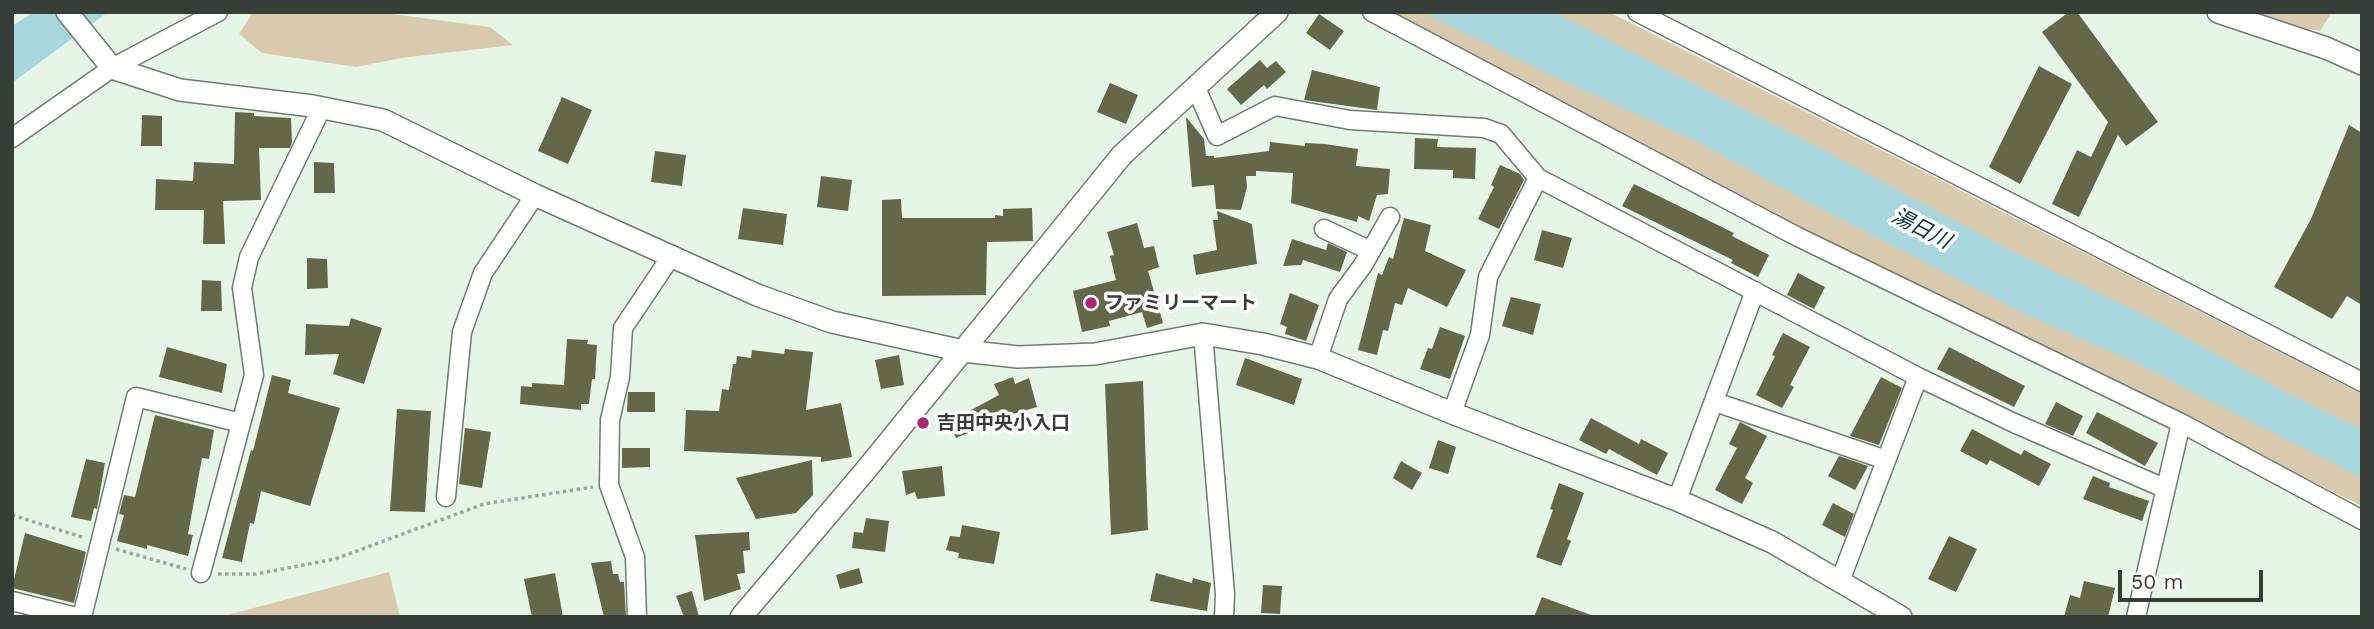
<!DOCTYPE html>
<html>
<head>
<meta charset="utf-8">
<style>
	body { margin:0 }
	#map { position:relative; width:2374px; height:629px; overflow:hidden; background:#e6f6e6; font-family:"Work Sans",sans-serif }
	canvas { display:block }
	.frame { position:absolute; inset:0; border:14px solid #373d37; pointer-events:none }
	.scale { position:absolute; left:2118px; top:570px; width:145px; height:32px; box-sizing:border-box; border:4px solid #373d37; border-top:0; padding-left:9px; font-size:21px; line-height:24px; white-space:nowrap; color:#373d37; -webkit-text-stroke:5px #fefefe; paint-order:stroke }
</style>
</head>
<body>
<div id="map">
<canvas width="2374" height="629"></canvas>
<div class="frame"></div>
<div class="scale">50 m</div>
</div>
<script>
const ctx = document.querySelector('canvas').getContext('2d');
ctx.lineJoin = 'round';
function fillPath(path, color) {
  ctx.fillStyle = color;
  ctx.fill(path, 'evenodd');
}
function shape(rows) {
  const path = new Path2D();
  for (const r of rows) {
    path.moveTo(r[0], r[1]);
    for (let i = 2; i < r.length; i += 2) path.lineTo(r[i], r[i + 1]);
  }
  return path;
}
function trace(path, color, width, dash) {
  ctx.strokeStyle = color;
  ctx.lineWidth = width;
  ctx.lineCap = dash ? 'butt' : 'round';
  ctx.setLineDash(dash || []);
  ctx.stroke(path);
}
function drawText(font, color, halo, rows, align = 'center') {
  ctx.font = font + ' "Work Sans","Noto Sans JP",sans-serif';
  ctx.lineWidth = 7;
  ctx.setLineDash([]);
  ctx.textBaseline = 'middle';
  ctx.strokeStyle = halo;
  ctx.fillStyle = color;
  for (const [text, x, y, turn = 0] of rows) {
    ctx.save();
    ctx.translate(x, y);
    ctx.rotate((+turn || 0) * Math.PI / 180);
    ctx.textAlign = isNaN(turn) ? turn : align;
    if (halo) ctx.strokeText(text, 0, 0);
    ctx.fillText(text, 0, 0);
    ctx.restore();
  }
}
const green = shape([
	[253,12,377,12,490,27,513,45,401,58,356,67,262,53,239,34],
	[1381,12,1609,12,2362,394,2362,506,2169,410,1796,236],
	[2262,12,2332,12,2320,31,2259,21],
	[389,572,400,617,220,617]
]);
const water = shape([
	[34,12,108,12,12,83,12,26],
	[1422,12,1553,12,1820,148,2006,248,2146,316,2308,404,2362,429,2362,478,2138,364,2025,314,1798,197,1702,144,1561,80]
]);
const building = shape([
	[2069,12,2077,12,2158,122,2126,146,2118,135,2079,217,2052,204,2077,150,2091,157,2108,122,2042,32],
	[1319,14,1344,31,1330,50,1306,33],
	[1260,60,1267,68,1276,61,1286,72,1267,89,1264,85,1241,105,1227,89],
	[2039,66,2072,84,2020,184,1989,167],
	[1312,70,1380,87,1377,110,1304,100],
	[1110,83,1138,95,1126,124,1097,112],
	[562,97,592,110,568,164,538,151],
	[235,112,254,113,254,116,291,118,292,142,290,148,259,148,261,200,223,201,225,244,203,244,204,210,155,210,156,179,193,181,194,162,234,164],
	[142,115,162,116,162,146,141,146],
	[1186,117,1204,139,1206,156,1214,156,1214,158,1269,151,1270,142,1305,146,1305,143,1325,144,1358,149,1356,166,1390,169,1388,194,1377,195,1369,221,1358,216,1357,222,1291,203,1293,173,1256,171,1256,176,1246,176,1247,187,1241,210,1216,209,1214,185,1192,187],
	[2349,125,2362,133,2362,305,2347,296,2332,319,2274,287,2311,219],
	[1415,138,1438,139,1437,147,1476,148,1475,179,1453,178,1453,170,1414,169],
	[655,151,686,155,682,186,651,182],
	[314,162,334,163,335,193,314,193],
	[1500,165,1520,174,1524,180,1499,229,1478,219,1494,187,1491,185],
	[821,176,852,180,848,211,817,207],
	[1634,184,1734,233,1732,236,1769,255,1758,277,1731,263,1733,260,1622,206],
	[901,199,902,218,995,218,995,215,1003,216,1003,209,1032,208,1033,241,987,242,986,295,882,296,882,200],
	[743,208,787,214,783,245,738,239],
	[1217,211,1252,224,1257,264,1196,275,1193,255,1217,250,1213,220,1218,220],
	[1404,218,1431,225,1425,251,1466,270,1447,307,1408,288,1402,305,1395,303,1388,331,1383,330,1377,355,1358,350,1378,273,1382,275,1389,257,1393,259],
	[1137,223,1144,248,1154,246,1159,267,1148,271,1163,323,1147,328,1142,312,1109,321,1110,326,1082,332,1073,291,1116,280,1110,256,1114,255,1107,232],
	[1542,230,1572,238,1563,268,1534,260],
	[1292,239,1326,250,1328,243,1347,252,1340,272,1303,260,1301,265,1283,266],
	[307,258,327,259,328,288,307,289],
	[1798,273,1825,287,1814,309,1787,295],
	[202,280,221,281,222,311,201,311],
	[1290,293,1319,305,1306,341,1285,334,1287,327,1280,324],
	[1511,297,1541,304,1533,335,1502,326],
	[351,318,382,328,364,384,333,374,339,354,305,355,306,324,349,326],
	[1440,327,1465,336,1450,379,1420,369,1428,348,1432,349],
	[1783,333,1810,347,1790,385,1794,387,1782,408,1756,395,1775,356,1772,355],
	[567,339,588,340,587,344,597,345,595,379,592,379,589,404,581,404,581,410,520,404,521,386,532,387,532,383,564,385],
	[167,347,227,364,222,393,159,377],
	[1949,347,2025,386,2014,407,1937,369],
	[785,349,813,352,806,410,841,403,852,457,821,462,821,457,684,451,686,410,719,411,722,389,729,390,733,364,736,364,737,356,751,358,752,350,784,354],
	[899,355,904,385,881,389,875,360],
	[1245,358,1302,379,1294,405,1236,385],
	[272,375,291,380,288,393,340,408,310,506,261,491,254,524,250,523,242,562,222,558,251,450,253,451],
	[1013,377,1015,384,1029,378,1037,407,1003,417,1004,420,989,428,988,425,956,438,949,422,999,395,994,384],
	[1881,377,1902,388,1879,445,1850,436],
	[1143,381,1148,530,1111,535,1105,384],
	[628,392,655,392,655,412,627,412],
	[2056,402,2083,416,2073,436,2045,424],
	[397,409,431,411,425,512,390,511],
	[2097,412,2158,443,2145,466,2086,433],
	[155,415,214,430,209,459,202,458,188,534,193,535,188,556,147,545,147,549,117,541,124,515,119,514,124,495,135,497],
	[1591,418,1639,444,1641,439,1668,453,1657,475,1609,449,1606,454,1579,440],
	[1740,422,1767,436,1745,478,1753,483,1742,504,1715,490,1737,448,1729,444],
	[465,428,491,432,482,488,459,484],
	[1972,429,2021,455,2024,450,2051,464,2039,486,1990,460,1987,465,1960,451],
	[1438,440,1456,447,1448,474,1429,468],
	[622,448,650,448,650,467,622,468],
	[1839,456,1868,466,1855,490,1828,476],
	[86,459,105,463,97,509,94,508,91,521,71,517],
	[812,460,813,495,796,513,756,519,736,478],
	[1401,461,1422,473,1412,490,1393,478],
	[942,466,945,496,917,499,915,492,906,495,902,471],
	[2093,476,2110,483,2109,487,2149,501,2142,521,2083,499],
	[1559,483,1584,493,1567,539,1571,541,1561,566,1536,557,1553,510,1550,509],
	[1833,503,1854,514,1845,537,1822,525],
	[866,518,889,521,885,552,852,548,854,532,863,533],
	[962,525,1000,532,994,564,958,558,959,553,946,550,950,536,960,537],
	[749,532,750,550,743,551,745,573,737,574,741,589,704,601,695,535],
	[25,533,86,552,74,603,12,588],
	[1949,536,1977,549,1956,592,1928,579],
	[611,561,613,574,618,574,620,582,624,582,626,617,604,617,591,563],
	[859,568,863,583,840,589,836,575],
	[555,573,563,617,532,617,524,579],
	[1156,573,1192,583,1193,578,1211,583,1207,611,1150,601],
	[2084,581,2115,588,2108,617,2064,617,2070,595,2080,598],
	[1263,585,1282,586,1280,614,1261,613],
	[692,591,699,617,684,617,676,596],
	[1542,597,1591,615,1591,617,1534,617]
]);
const path = shape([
	[12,515,82,537],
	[116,549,186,569],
	[218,574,256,574,335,559,484,504,593,487]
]);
const minor = shape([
	[1372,12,1796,236,2181,423,2362,520],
	[1637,12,2362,382],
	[1196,88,1217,136,1275,106,1350,120,1484,128,1501,134,1538,178,1918,377,2014,423,2164,488],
	[12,138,112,68,218,12],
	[1324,229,1371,251],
	[1203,334,1225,594,1224,617],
	[1318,358,1338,299,1363,265,1390,217],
	[1715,402,1886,460],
	[1452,413,1480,335,1488,277,1538,178],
	[446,497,462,332,483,273,535,195],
	[1677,500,1755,291],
	[201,573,254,375,242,288,249,257,322,107],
	[1840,581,1918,377],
	[12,601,76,617],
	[82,617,136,397,241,423],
	[637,617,635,557,609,485,610,420,620,377,623,328,672,255],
	[2136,617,2181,423]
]);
const tertiary = shape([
	[67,12,112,68,180,90,313,106,383,120,535,195,757,295,832,322,963,351,1018,357,1095,354,1203,334,1263,344,1318,358,1452,413,1677,500,1772,542,1901,617],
	[2218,12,2326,48,2362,64],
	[741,617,865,471,1122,155,1277,12]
]);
const markers = [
	[1091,303,7,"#a92774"],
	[923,423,7,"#a92774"]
];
const poiNames = [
	["ファミリーマート",1105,303],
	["吉田中央小入口",937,423]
];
const waterNames = [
	["湯日川",1921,229,27]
];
fillPath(green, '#d9caad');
fillPath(water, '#a8d6dd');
fillPath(building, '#646848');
trace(minor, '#6f7d6f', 21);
trace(tertiary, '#6f7d6f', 24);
trace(path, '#9da89d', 3.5, [3.5, 3.5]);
trace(minor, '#fff', 18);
trace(tertiary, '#fff', 21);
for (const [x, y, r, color] of markers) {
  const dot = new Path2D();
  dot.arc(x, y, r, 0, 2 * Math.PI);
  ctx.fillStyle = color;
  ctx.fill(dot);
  trace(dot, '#fefefe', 2.5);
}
drawText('bold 19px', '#373d37', '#fefefe', poiNames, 'left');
drawText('italic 21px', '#033137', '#fefefe', waterNames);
</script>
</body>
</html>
